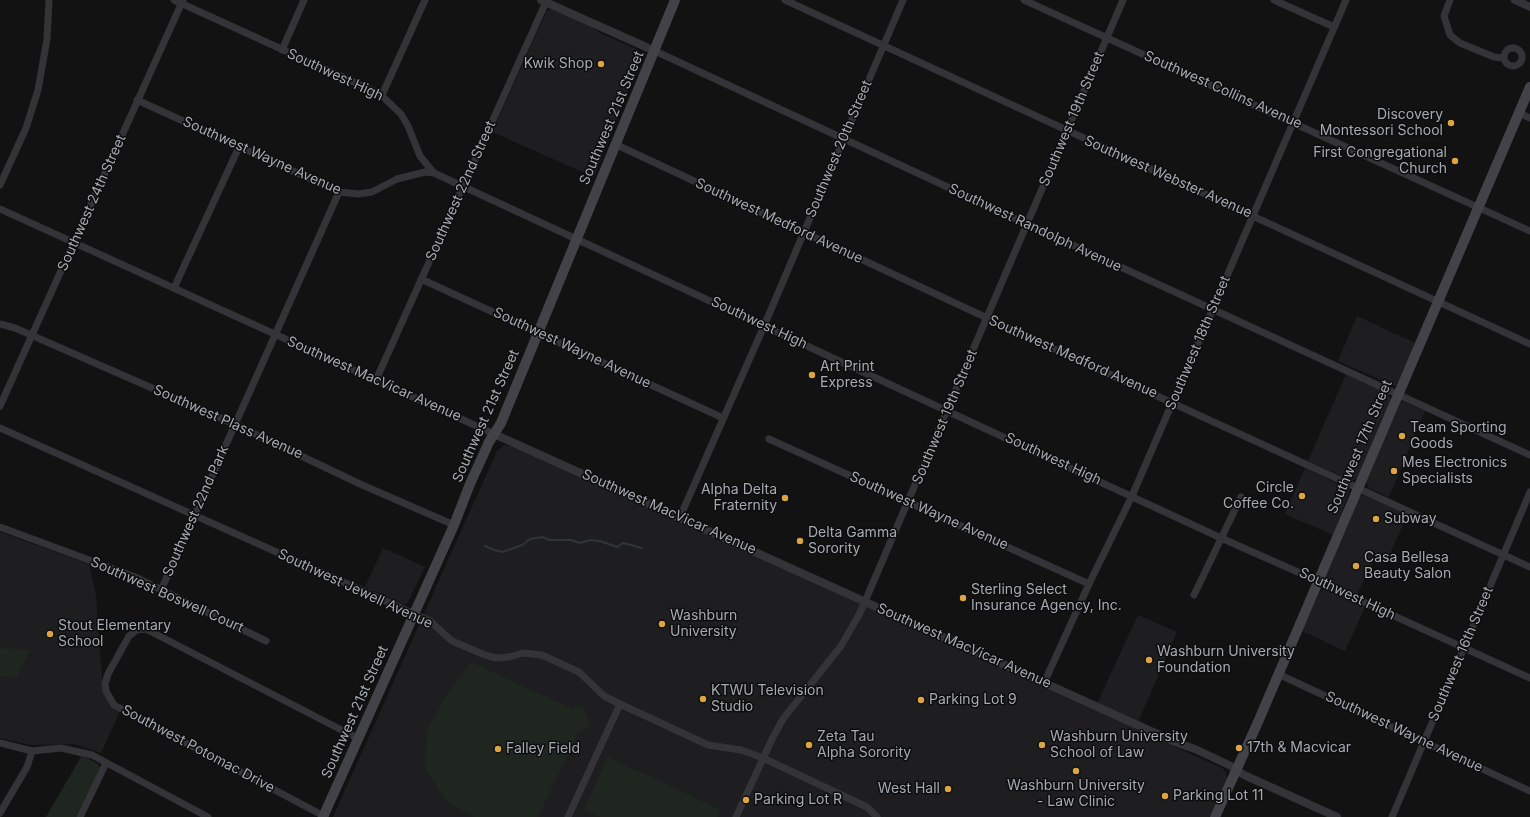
<!DOCTYPE html>
<html>
<head>
<meta charset="utf-8">
<style>
	body { margin:0 }
	canvas { display:block; background:#121213 }
</style>
</head>
<body>
<canvas width="1530" height="817"></canvas>
<script>
const ctx = document.querySelector('canvas').getContext('2d');
ctx.lineJoin = 'round';
function fillPath(path, color) {
  ctx.fillStyle = color;
  ctx.fill(path, 'evenodd');
}
function shape(rows) {
  const path = new Path2D();
  for (const r of rows) {
    if (r.length === 3) {
      path.moveTo(r[0] + r[2], r[1]);
      path.arc(r[0], r[1], r[2], 0, 2 * Math.PI);
      continue;
    }
    path.moveTo(r[0], r[1]);
    for (let i = 2; i < r.length; i += 2) path.lineTo(r[i], r[i + 1]);
  }
  return path;
}
function trace(path, color, width, dash) {
  ctx.strokeStyle = color;
  ctx.lineWidth = width;
  ctx.lineCap = dash ? 'butt' : 'round';
  ctx.setLineDash(dash || []);
  ctx.stroke(path);
}
function drawText(font, color, halo, rows, align = 'center') {
  ctx.font = font + ' Inter,sans-serif';
  ctx.lineWidth = 3;
  ctx.setLineDash([]);
  ctx.textBaseline = 'middle';
  ctx.strokeStyle = halo;
  ctx.fillStyle = color;
  for (const [text, x, y, turn = 0] of rows) {
    ctx.save();
    ctx.translate(x, y);
    ctx.rotate((+turn || 0) * Math.PI / 180);
    ctx.textAlign = isNaN(turn) ? turn : align;
    if (halo) ctx.strokeText(text, 0, 0);
    ctx.fillText(text, 0, 0);
    ctx.restore();
  }
}
const built = shape([
	[553,8,587,24,600,33,638,50,642,55,594,177,492,132,547,11],
	[1357,316,1415,343,1397,385,1395,386,1338,361],
	[1346,374,1388,393,1391,399,1358,478,1352,481,1308,461],
	[1401,402,1404,402,1425,411,1389,497,1369,488,1366,481],
	[504,445,514,447,1094,710,1138,615,1177,632,1135,729,1222,768,1226,772,1227,779,1209,817,333,817,497,451],
	[1305,468,1350,490,1333,535,1285,514],
	[1365,494,1408,514,1387,560,1376,555,1357,595,1330,582,1326,576,1359,497],
	[0,532,89,564,96,596,103,691,112,706,120,711,101,753,74,744,31,745,0,738],
	[383,548,425,567,407,604,402,604,365,587],
	[1325,588,1365,607,1345,651,1302,631,1320,592]
]);
const green = shape([
	[0,648,30,650,17,677,0,676],
	[471,662,572,709,582,705,590,726,579,731,538,817,474,817,446,801,425,767,428,729,443,701],
	[82,755,98,764,100,768,76,817,46,817],
	[608,757,721,810,717,817,601,817,584,809]
]);
const stream = shape([
	[485,546,494,550,503,552,522,545,530,539,542,537,550,540,571,540,580,543,590,540,600,541,617,547,623,543,642,548]
]);
const minor = shape([
	[174,0,380,94,401,114,408,126,420,156,434,173,1221,538,1318,581,1530,678],
	[785,0,1530,344],
	[1024,0,1530,231],
	[1274,0,1334,27],
	[1450,0,1444,16,1450,35,1460,43,1494,57,1503,58],
	[1513,57,9],
	[282,50,304,0],
	[655,51,1027,224,1530,455],
	[382,95,425,0],
	[137,100,339,192,358,194,372,192,397,179,425,172,434,173],
	[1519,113,1530,118],
	[617,145,987,318,1530,567],
	[0,185,26,128,38,90,47,39,49,0],
	[0,209,494,434],
	[421,279,723,418],
	[174,288,239,147],
	[0,324,15,328,234,424,360,484,454,525],
	[376,380,546,2],
	[0,406,183,0],
	[0,428,430,621,452,641,485,655,496,658,509,657,523,653,542,655,579,672,604,696,620,704,708,745,741,750,763,758,867,807,877,817],
	[769,439,1089,584],
	[680,517,764,326,903,0],
	[0,527,135,577,266,641],
	[161,590,339,192],
	[1194,595,1241,497],
	[1278,674,1530,791],
	[1044,683,1089,584,1132,496,1346,0],
	[0,743,32,751,61,748,92,755,208,817],
	[0,813,27,767,32,751],
	[324,816,114,705,106,691,105,684,108,674,129,636,137,630,146,629,359,739],
	[80,817,106,763],
	[568,817,620,704],
	[736,817,773,737,783,719,841,646,860,613,1123,0],
	[1392,817,1530,492]
]);
const tertiary = shape([
	[541,0,655,51],
	[1515,0,1530,7],
	[494,434,1175,742,1195,749,1229,765,1244,775,1337,817]
]);
const secondary = shape([
	[323,817,454,525,470,484,489,442,501,423,675,0],
	[1215,817,1258,722,1530,87]
]);
const markers = [
	[601,64,4,"#dda541"],
	[1451,123,4,"#dda541"],
	[1455,161,4,"#dda541"],
	[812,375,4,"#dda541"],
	[1402,436,4,"#dda541"],
	[1394,471,4,"#dda541"],
	[1302,496,4,"#dda541"],
	[785,498,4,"#dda541"],
	[1376,519,4,"#dda541"],
	[800,541,4,"#dda541"],
	[1356,566,4,"#dda541"],
	[963,598,4,"#dda541"],
	[662,624,4,"#dda541"],
	[50,634,4,"#dda541"],
	[1149,660,4,"#dda541"],
	[703,699,4,"#dda541"],
	[921,700,4,"#dda541"],
	[809,745,4,"#dda541"],
	[1042,745,4,"#dda541"],
	[1239,748,4,"#dda541"],
	[498,749,4,"#dda541"],
	[1076,771,4,"#dda541"],
	[948,789,4,"#dda541"],
	[1165,796,4,"#dda541"],
	[746,800,4,"#dda541"]
];
const poiNames = [
	["Kwik Shop",593,64,"right"],
	["Discovery",1443,115,"right"],
	["Montessori School",1443,131,"right"],
	["First Congregational",1447,153,"right"],
	["Church",1447,169,"right"],
	["Art Print",820,367],
	["Express",820,383],
	["Team Sporting",1410,428],
	["Goods",1410,444],
	["Mes Electronics",1402,463],
	["Specialists",1402,479],
	["Circle",1294,488,"right"],
	["Coffee Co.",1294,504,"right"],
	["Alpha Delta",777,490,"right"],
	["Fraternity",777,506,"right"],
	["Subway",1384,519],
	["Delta Gamma",808,533],
	["Sorority",808,549],
	["Casa Bellesa",1364,558],
	["Beauty Salon",1364,574],
	["Sterling Select",971,590],
	["Insurance Agency, Inc.",971,606],
	["Washburn",670,616],
	["University",670,632],
	["Stout Elementary",58,626],
	["School",58,642],
	["Washburn University",1157,652],
	["Foundation",1157,668],
	["KTWU Television",711,691],
	["Studio",711,707],
	["Parking Lot 9",929,700],
	["Zeta Tau",817,737],
	["Alpha Sorority",817,753],
	["Washburn University",1050,737],
	["School of Law",1050,753],
	["17th & Macvicar",1247,748],
	["Falley Field",506,749],
	["Washburn University",1076,786,"center"],
	["- Law Clinic",1076,802,"center"],
	["West Hall",940,789,"right"],
	["Parking Lot 11",1173,796],
	["Parking Lot R",754,800]
];
const streetNames = [
	["Southwest High",335,75,25],
	["Southwest Collins Avenue",1223,90,24],
	["Southwest 21st Street",612,118,-67],
	["Southwest 19th Street",1072,119,-67],
	["Southwest 20th Street",839,149,-67],
	["Southwest Wayne Avenue",262,156,24],
	["Southwest Webster Avenue",1168,177,24],
	["Southwest 22nd Street",461,191,-66],
	["Southwest 24th Street",92,203,-66],
	["Southwest Medford Avenue",779,221,25],
	["Southwest Randolph Avenue",1035,228,25],
	["Southwest High",759,323,25],
	["Southwest 18th Street",1198,343,-67],
	["Southwest Wayne Avenue",572,348,25],
	["Southwest Medford Avenue",1073,357,24],
	["Southwest MacVicar Avenue",374,379,24],
	["Southwest 21st Street",486,416,-66],
	["Southwest 19th Street",945,417,-67],
	["Southwest Plass Avenue",228,422,24],
	["Southwest 17th Street",1360,447,-67],
	["Southwest High",1053,459,25],
	["Southwest 22nd Park",196,511,-66],
	["Southwest Wayne Avenue",929,511,24],
	["Southwest MacVicar Avenue",669,512,24],
	["Southwest Jewell Avenue",355,589,25],
	["Southwest High",1347,594,25],
	["Southwest Boswell Court",167,595,24],
	["Southwest MacVicar Avenue",964,646,24],
	["Southwest 16th Street",1461,654,-67],
	["Southwest 21st Street",355,712,-66],
	["Southwest Wayne Avenue",1404,732,25],
	["Southwest Potomac Drive",198,749,28]
];
fillPath(built, '#1e1e20');
fillPath(green, '#1f2620');
trace(stream, '#2d353b', 2);
trace(minor, '#343438', 7);
trace(tertiary, '#343438', 8);
trace(secondary, '#424348', 10);
for (const [x, y, r, color] of markers) {
  const dot = new Path2D();
  dot.arc(x, y, r, 0, 2 * Math.PI);
  ctx.fillStyle = color;
  ctx.fill(dot);
  trace(dot, '#0d0d0e', 1.5);
}
drawText('14px', '#a5aab2', '#0d0d0e', poiNames, 'left');
drawText('14px', '#a5aab2', '#0d0d0e', streetNames);
</script>
</body>
</html>
